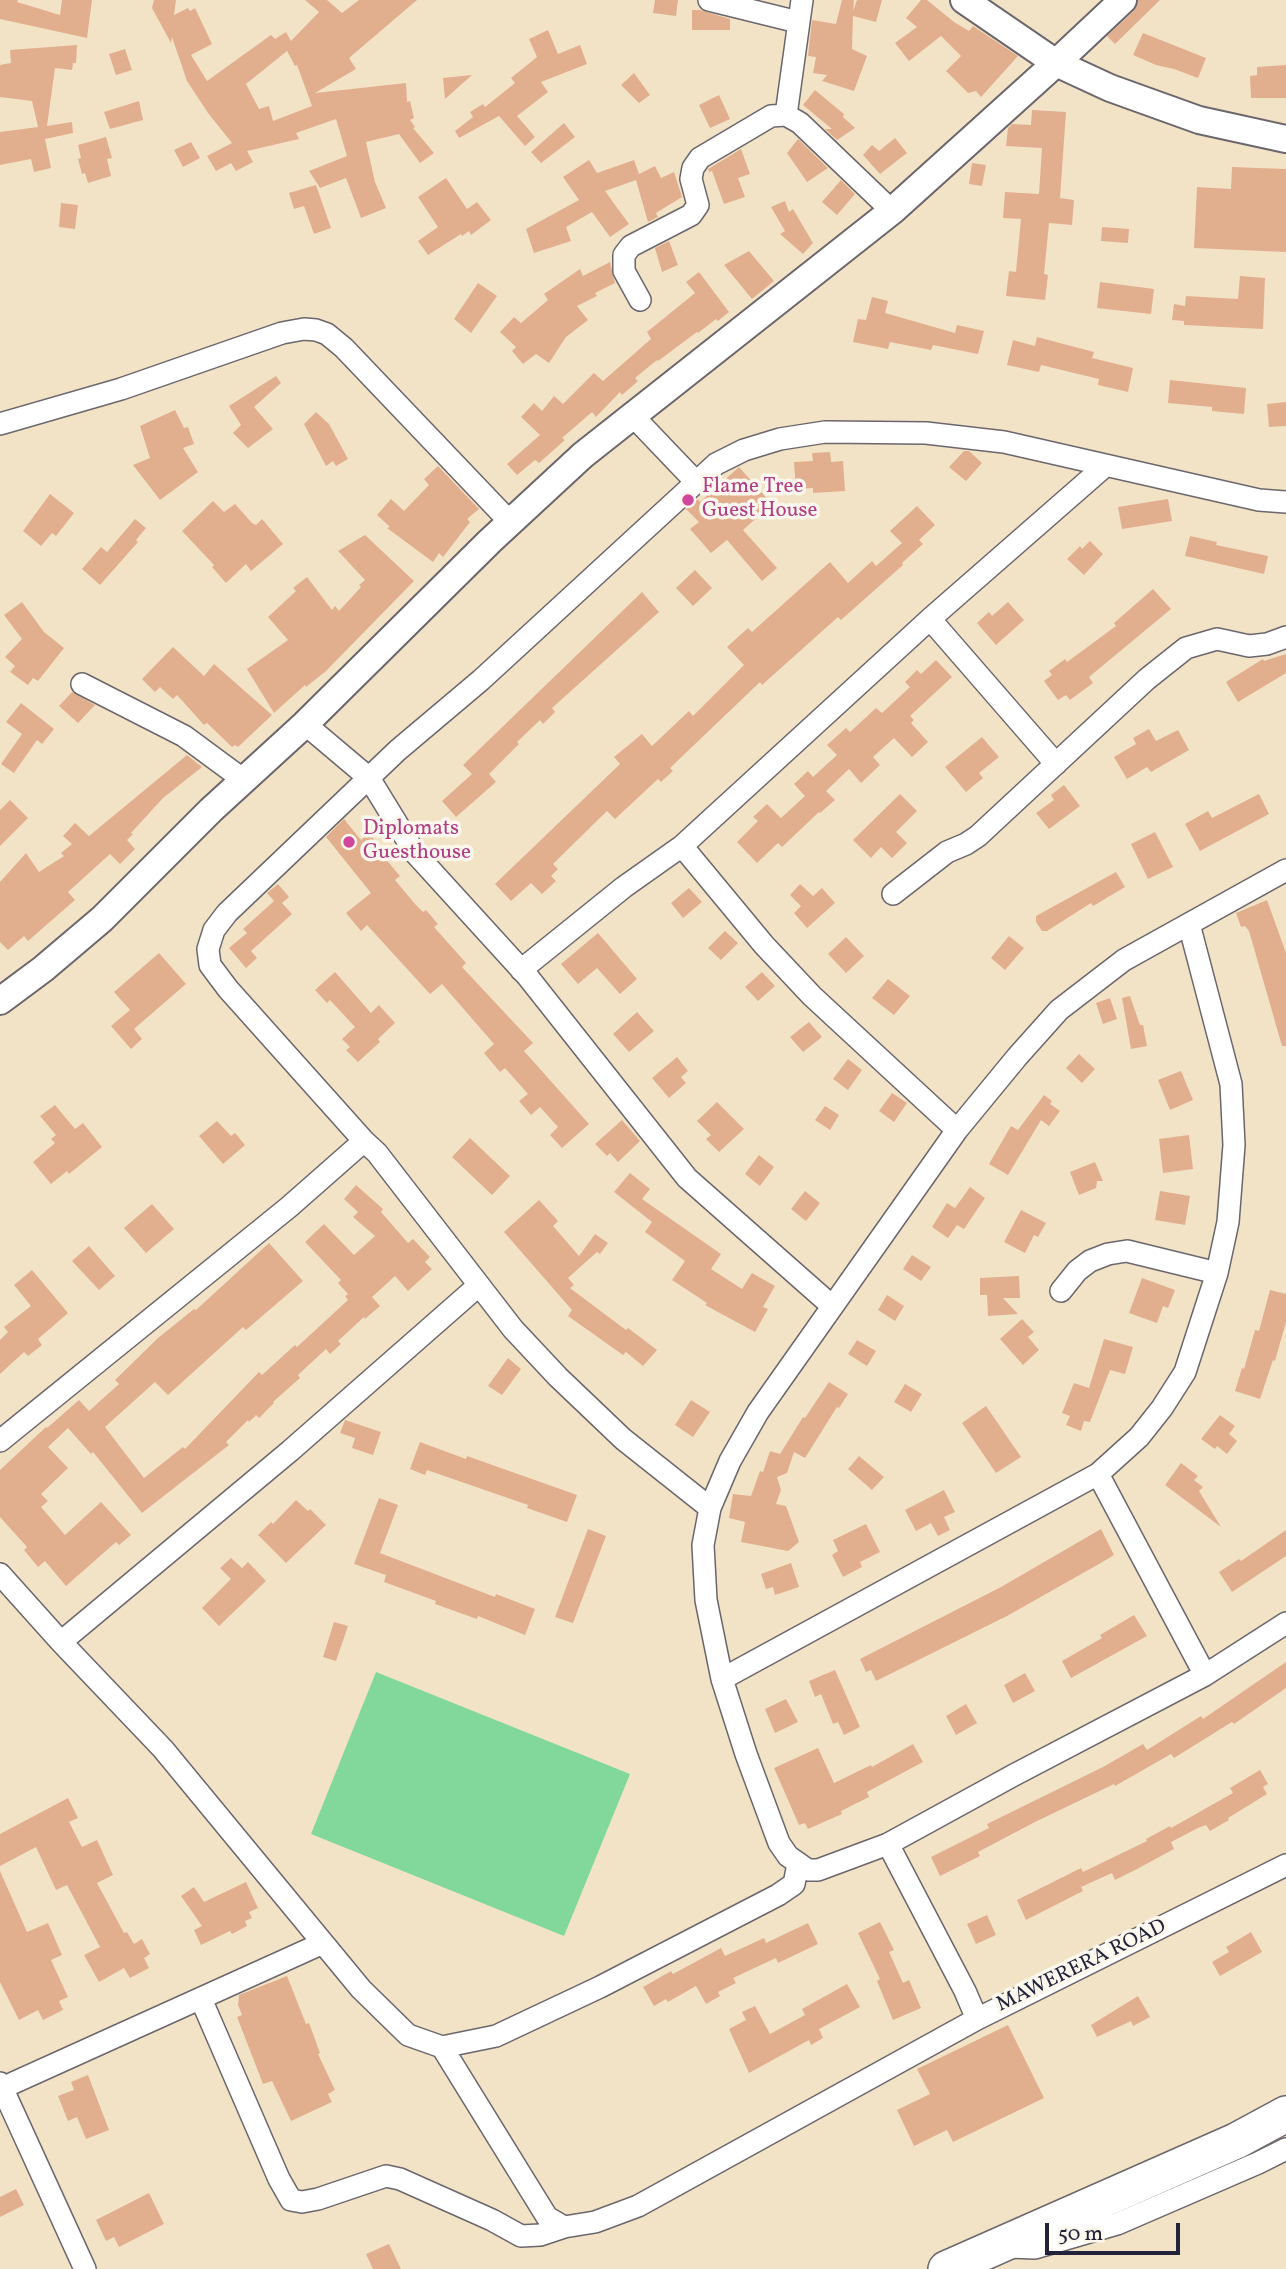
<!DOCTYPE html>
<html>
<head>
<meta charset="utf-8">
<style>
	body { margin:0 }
	#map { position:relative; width:1286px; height:2269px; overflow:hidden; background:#f2e3c7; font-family:Vollkorn,serif }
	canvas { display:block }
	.scale { position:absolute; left:1045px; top:2223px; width:135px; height:32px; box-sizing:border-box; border:4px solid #22223b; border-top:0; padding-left:9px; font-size:21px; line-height:24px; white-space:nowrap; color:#22223b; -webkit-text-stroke:5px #fbf7ec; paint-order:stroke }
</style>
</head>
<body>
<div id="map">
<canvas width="1286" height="2269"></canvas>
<div class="scale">50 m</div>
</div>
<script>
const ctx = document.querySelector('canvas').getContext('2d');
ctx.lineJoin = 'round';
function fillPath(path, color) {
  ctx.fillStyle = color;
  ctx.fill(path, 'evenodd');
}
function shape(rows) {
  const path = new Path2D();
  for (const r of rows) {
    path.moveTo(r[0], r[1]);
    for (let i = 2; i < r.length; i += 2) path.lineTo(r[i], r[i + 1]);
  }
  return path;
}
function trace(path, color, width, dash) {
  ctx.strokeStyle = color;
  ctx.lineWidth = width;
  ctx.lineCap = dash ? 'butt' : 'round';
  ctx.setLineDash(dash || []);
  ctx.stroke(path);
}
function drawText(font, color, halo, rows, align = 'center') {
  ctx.font = font + ' Vollkorn,serif';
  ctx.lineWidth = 7;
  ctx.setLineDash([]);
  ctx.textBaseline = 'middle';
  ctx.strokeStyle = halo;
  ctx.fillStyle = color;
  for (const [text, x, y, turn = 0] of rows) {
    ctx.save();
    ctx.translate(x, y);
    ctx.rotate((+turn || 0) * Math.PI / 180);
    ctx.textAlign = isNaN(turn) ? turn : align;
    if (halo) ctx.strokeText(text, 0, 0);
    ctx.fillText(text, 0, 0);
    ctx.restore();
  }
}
const green = shape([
	[376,1672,630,1774,564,1936,311,1834]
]);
const building = shape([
	[0,0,18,0,17,2,60,15,62,0,92,0,87,38,0,19],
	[154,0,176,0,174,15,188,8,190,11,195,8,212,44,191,55,207,81,271,35,275,39,286,32,291,41,319,12,305,0,327,0,342,13,359,0,417,0,349,58,356,69,315,93,406,83,407,102,410,101,414,118,410,120,415,127,413,128,434,153,420,163,399,134,366,142,375,182,386,208,361,218,346,178,320,188,309,171,347,156,336,119,296,133,299,139,247,151,253,162,236,171,231,163,216,171,207,156,232,143,208,113,187,81,172,37,171,43,152,8],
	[287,51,295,66,297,65,312,106,273,121,269,106,259,109,246,84],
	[655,0,678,0,676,16,653,13],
	[842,0,854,0,853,11,857,0,882,0,876,22,853,16,852,49,867,56,854,91,822,81,827,75,813,73,816,57,808,56,812,20,836,24],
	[921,0,927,0,954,22,969,31,973,26,1018,56,981,97,976,91,968,93,946,71,961,56,941,36,909,61,895,43,917,27,906,18],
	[1138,0,1160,0,1115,44,1107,36,1134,11],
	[692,10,700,10,730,19,730,30,692,30],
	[548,30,558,54,580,45,587,64,541,82,548,92,517,116,535,137,525,146,499,116,459,138,455,131,473,117,470,112,483,104,485,107,515,83,511,78,537,57,529,39],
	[1143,33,1206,58,1198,78,1174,69,1156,65,1133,55],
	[77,45,76,63,73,63,72,70,55,68,47,126,72,122,73,133,45,139,51,168,34,172,31,159,0,165,0,132,38,127,32,101,0,97,0,65,11,63,10,50],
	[125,49,132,70,116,75,109,54],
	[1286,65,1286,98,1251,98,1250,76,1257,75,1257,67],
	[634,73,650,95,639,103,621,85],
	[472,75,445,99,443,78],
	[815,90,844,114,843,117,855,128,837,140,825,129,832,129,803,105],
	[719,95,730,119,710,128,699,105],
	[139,101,143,120,110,129,104,112],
	[1032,110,1066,112,1060,198,1074,200,1072,225,1049,223,1044,274,1048,275,1045,300,1006,296,1009,271,1016,272,1021,219,1003,218,1005,192,1039,194,1042,148,1006,146,1008,128,1012,124,1031,125],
	[564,123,575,137,541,163,531,152],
	[106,137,112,158,107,159,111,176,88,183,85,173,82,174,78,159,81,158,78,145],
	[895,138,907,153,880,174,863,155,872,145,879,151],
	[798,139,828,168,807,182,787,153],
	[191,142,200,158,183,167,174,150],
	[741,149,750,174,738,178,745,197,724,204,712,171,709,172,708,169],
	[589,160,597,173,634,160,639,174,655,166,661,178,674,172,682,197,656,213,658,217,648,222,636,180,605,191,629,224,610,237,592,212,566,227,571,241,534,253,526,229,579,200,563,177],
	[972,163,986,165,982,186,969,184],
	[1232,167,1286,169,1286,252,1194,248,1197,187,1231,189],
	[446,178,467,209,477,202,491,220,471,235,469,231,462,236,461,234,428,255,418,241,438,227,418,197],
	[841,180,855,194,837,215,822,202],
	[316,185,331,228,314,234,304,206,294,209,289,193],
	[785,201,789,212,793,209,813,243,803,254,780,234,785,231,771,207],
	[61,203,78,205,75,229,59,227],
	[1102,227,1129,229,1128,243,1101,241],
	[669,241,678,265,662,272,655,248],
	[749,251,774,281,752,299,724,265],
	[610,262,615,283,595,293,597,296,577,306,588,320,566,337,549,363,536,354,523,364,512,351,516,347,500,332,514,317,521,323,548,300,544,294,580,269,583,276],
	[699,272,729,312,718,321,716,319,698,333,697,332,658,361,657,360,635,378,638,381,622,395,620,392,596,417,592,412,562,438,565,440,539,463,535,460,517,475,507,464,540,435,521,417,534,403,542,411,554,396,563,404,594,373,603,381,651,339,647,332,695,293,686,282],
	[1240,276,1265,278,1263,329,1184,325,1184,321,1172,320,1174,304,1185,306,1186,296,1238,299],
	[1100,282,1154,289,1151,314,1097,308],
	[478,283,497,296,471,333,454,319],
	[872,297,888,301,885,313,955,333,957,325,984,331,978,354,933,345,931,350,890,342,888,349,853,342,858,319,866,320],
	[1037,337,1094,352,1092,358,1133,368,1128,392,1098,385,1099,379,1041,365,1039,372,1007,365,1013,340,1035,346],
	[276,376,281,383,254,407,273,429,248,448,233,433,241,425,229,406],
	[1170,380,1246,388,1244,414,1212,411,1212,407,1168,403],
	[1286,402,1286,426,1269,427,1267,404],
	[175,410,184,428,188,427,194,444,183,448,198,472,160,500,133,465,150,458,140,426],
	[316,412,329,424,348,459,336,466,333,461,326,466,304,424],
	[964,451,969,451,982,463,966,481,949,467],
	[830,452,831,462,843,461,845,491,813,493,813,488,796,489,794,462,813,461,812,453],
	[438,466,479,509,467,519,470,522,443,557,439,553,433,562,387,528,390,527,377,515,391,499,404,511,429,485,424,479],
	[739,467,772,504,743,530,777,568,762,581,727,540,711,553,690,529,699,522,686,509,698,499,700,502],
	[50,494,74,513,56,536,52,533,41,546,23,531],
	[1168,499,1172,521,1122,529,1118,507],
	[213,501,224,512,235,504,252,523,256,525,262,519,283,544,251,571,246,564,226,583,212,567,214,565,182,531],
	[917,506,935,525,919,540,923,544,902,563,903,565,841,620,838,617,762,685,760,682,670,768,673,771,661,782,658,779,615,819,607,811,553,864,558,869,551,876,556,881,542,894,531,883,511,901,495,884,620,764,614,757,642,734,652,746,689,711,693,716,744,665,727,647,748,628,752,632,830,562,848,583,872,561,876,566,902,543,890,531],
	[135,519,146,528,136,540,138,542,100,585,82,569,101,547,107,552],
	[365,535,414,581,326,671,306,687,305,685,274,713,247,669,288,640,268,617,296,591,293,588,307,577,332,610,335,606,339,611,361,587,359,585,365,580,338,551],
	[1190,536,1217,542,1216,545,1268,556,1264,574,1185,556],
	[1090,541,1103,554,1084,575,1067,559,1080,546,1082,549],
	[695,570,712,588,693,606,676,588],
	[1153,589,1171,609,1089,677,1093,683,1070,700,1066,695,1058,700,1044,681,1052,675,1049,671,1065,659,1067,662,1116,626,1114,623],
	[642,592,659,612,552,708,555,712,543,724,540,720,517,742,519,744,489,774,496,782,456,817,442,801,472,774,463,765],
	[22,602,44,632,64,648,38,681,33,678,28,685,10,672,15,666,5,657,22,639,4,615],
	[1008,602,1024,620,996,645,977,623,989,612,992,616],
	[173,647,204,676,214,664,272,715,238,747,235,745,232,747,207,723,204,725,177,695,173,699,160,687,155,692,142,679],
	[1286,654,1286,673,1238,702,1226,682,1263,659,1264,661],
	[936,660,952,677,910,716,914,720,911,723,928,742,912,757,894,738,873,757,880,765,861,783,849,769,826,791,835,800,820,813,819,812,782,847,778,843,757,863,737,842,758,821,753,817,767,804,781,818,805,796,794,784,808,771,813,777,837,755,827,745,846,728,850,732,876,708,882,713,910,687,905,682,917,670,921,674],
	[72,692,95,705,78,723,59,706],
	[21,703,54,729,42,744,37,740,14,773,1,764,22,734,6,722],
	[1149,729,1156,741,1178,730,1189,750,1151,772,1147,767,1127,779,1114,757,1136,744,1133,738],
	[982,737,999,757,979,773,983,778,966,792,945,767],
	[187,755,202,767,163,798,131,833,133,834,127,840,135,849,120,864,110,854,68,892,75,900,28,941,24,936,8,950,0,942,0,882,26,853,39,872,64,856,61,853,72,844,63,836,75,823,89,836],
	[1064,785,1080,806,1049,829,1036,813,1054,800,1051,795],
	[900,794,917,811,896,832,907,843,892,858,881,847,871,858,853,840],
	[1259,794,1269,814,1200,851,1185,824,1208,811,1212,818],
	[10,800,28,818,0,846,0,810],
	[344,819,361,840,369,833,381,848,378,850,400,876,395,880,415,904,423,912,426,910,438,924,434,927,466,963,462,967,533,1043,524,1051,589,1124,562,1148,550,1135,558,1127,540,1107,531,1115,519,1101,528,1094,505,1068,500,1072,484,1053,494,1044,442,984,430,994,367,925,361,931,346,913,371,893,326,837],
	[1155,832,1173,867,1148,879,1131,844],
	[1116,872,1125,887,1093,906,1091,903,1047,931,1042,931,1036,922,1036,916],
	[278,884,289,897,282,903,292,914,251,951,257,958,246,968,229,948,247,933,243,929,274,901,267,893],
	[800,884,813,896,822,888,835,903,807,928,794,913,801,906,790,895],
	[689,888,702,902,683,918,671,903],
	[1267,900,1286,953,1286,1046,1282,1046,1249,931,1245,926,1241,927,1236,913],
	[725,931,738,943,721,960,708,948],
	[598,933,637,979,620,994,597,968,578,984,561,964],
	[1009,936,1024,948,1005,970,991,958],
	[846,937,864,956,846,973,828,954],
	[159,953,186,984,134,1029,142,1039,131,1049,111,1026,130,1010,114,992],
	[335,972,371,1013,379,1005,395,1023,378,1039,380,1042,358,1062,346,1050,350,1047,342,1039,355,1027,330,1000,327,1003,315,990],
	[762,972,775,986,758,1001,745,987],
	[888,979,910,996,894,1015,872,998],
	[1130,996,1140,1025,1143,1025,1147,1046,1131,1049,1122,998],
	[1110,998,1117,1019,1103,1024,1096,1003],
	[637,1012,654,1031,629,1052,613,1034],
	[809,1022,822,1037,803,1052,790,1037],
	[1079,1054,1095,1069,1082,1083,1066,1068],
	[677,1057,688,1071,681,1077,686,1083,669,1098,652,1078],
	[848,1059,862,1070,848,1090,833,1079],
	[1181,1071,1193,1100,1170,1110,1158,1080],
	[892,1093,907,1103,894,1122,879,1111],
	[1044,1095,1052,1101,1050,1104,1060,1111,1049,1126,1041,1120,1008,1175,989,1164,1011,1126,1018,1130],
	[717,1102,744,1129,719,1152,706,1139,711,1135,697,1121],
	[55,1105,75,1129,83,1123,102,1147,69,1174,67,1171,51,1184,33,1162,55,1143,51,1139,56,1135,40,1116],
	[825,1106,839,1115,830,1130,815,1120],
	[622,1120,640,1141,618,1162,610,1153,607,1156,595,1144],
	[217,1121,231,1136,235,1133,245,1145,223,1164,199,1136],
	[1189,1135,1193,1169,1163,1173,1159,1139],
	[470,1138,510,1176,492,1195,452,1157],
	[759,1155,774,1167,760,1186,745,1174],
	[1095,1162,1103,1181,1097,1181,1096,1188,1079,1195,1070,1172],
	[630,1173,650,1189,642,1199,721,1254,711,1269,742,1289,752,1273,775,1286,763,1307,768,1309,755,1332,705,1305,707,1303,672,1280,685,1261,645,1232,652,1222,614,1192],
	[356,1185,383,1209,381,1212,408,1243,413,1239,430,1257,425,1262,432,1269,408,1291,395,1276,372,1297,380,1306,365,1319,364,1317,338,1341,341,1344,330,1354,326,1349,298,1375,300,1378,273,1402,274,1403,259,1418,256,1415,249,1422,248,1420,226,1442,229,1445,142,1513,93,1452,91,1454,68,1428,48,1447,68,1468,41,1494,48,1501,41,1507,65,1535,101,1502,131,1535,119,1545,116,1542,66,1586,45,1561,38,1567,24,1550,27,1547,0,1517,0,1470,46,1427,47,1428,79,1400,89,1411,119,1384,115,1380,158,1338,194,1309,196,1310,269,1243,303,1281,246,1330,243,1327,168,1395,155,1382,105,1427,144,1478,183,1447,185,1449,259,1372,262,1375,295,1345,297,1347,348,1300,345,1296,348,1294,338,1283,341,1280,305,1242,324,1224,354,1255,375,1236,353,1217,358,1212,344,1199],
	[970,1187,985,1198,964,1229,957,1225,948,1238,932,1227,947,1203,955,1208],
	[805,1191,820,1203,806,1221,791,1209],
	[1160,1191,1190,1196,1185,1225,1155,1220],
	[539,1200,558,1221,553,1226,579,1256,595,1234,608,1243,600,1254,597,1252,568,1278,574,1285,570,1288,626,1330,628,1328,657,1350,643,1366,626,1352,623,1355,568,1316,572,1310,504,1232],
	[152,1204,174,1229,146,1253,124,1228],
	[1021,1210,1046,1223,1038,1237,1034,1235,1025,1253,1004,1242],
	[89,1246,115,1276,99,1290,72,1261],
	[912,1255,931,1267,921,1281,903,1269],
	[32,1270,68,1313,38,1339,42,1345,28,1356,24,1352,0,1374,0,1340,8,1332,4,1327,31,1306,14,1285],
	[1019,1276,1020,1298,1003,1298,1018,1314,988,1316,987,1295,980,1295,980,1278],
	[1142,1278,1175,1290,1168,1308,1163,1306,1157,1323,1129,1313],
	[1270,1290,1286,1294,1286,1322,1275,1361,1273,1360,1260,1399,1235,1391,1242,1368,1244,1369,1255,1330,1259,1331],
	[887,1295,904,1306,895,1321,878,1310],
	[1022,1319,1034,1332,1028,1337,1039,1350,1023,1365,1000,1339],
	[1104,1339,1133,1347,1125,1374,1110,1370,1090,1422,1084,1421,1081,1431,1066,1425,1070,1416,1062,1413,1074,1383,1089,1388],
	[857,1340,876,1351,867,1366,848,1354],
	[508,1358,521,1369,502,1395,488,1386],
	[829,1382,848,1394,839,1408,837,1407,805,1458,794,1452,787,1473,777,1477,781,1490,776,1504,786,1506,799,1542,788,1551,741,1542,745,1522,729,1518,733,1494,751,1496,760,1471,763,1472,770,1451,780,1454,803,1417,805,1418],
	[905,1384,922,1394,911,1412,894,1402],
	[691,1400,710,1412,693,1437,675,1425],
	[986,1406,1021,1457,996,1473,962,1423],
	[1220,1415,1235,1426,1229,1434,1237,1441,1227,1454,1217,1446,1215,1449,1201,1439],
	[345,1420,381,1432,373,1455,352,1448,355,1438,340,1433],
	[420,1442,466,1459,467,1456,577,1495,567,1522,527,1508,528,1505,427,1470,425,1475,410,1469],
	[859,1456,884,1477,872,1490,848,1469],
	[1181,1463,1198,1476,1194,1480,1203,1487,1199,1491,1221,1527,1165,1485],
	[944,1490,955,1512,944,1517,950,1530,938,1536,931,1523,916,1531,905,1510],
	[379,1498,398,1505,380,1553,495,1597,496,1594,535,1609,525,1635,478,1616,477,1619,435,1604,436,1601,384,1582,386,1575,354,1564],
	[296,1500,308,1511,310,1509,326,1525,286,1563,258,1535,271,1522,273,1524],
	[866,1524,880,1552,860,1562,862,1567,843,1577,832,1555,838,1551,833,1540],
	[588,1529,606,1536,573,1623,555,1617],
	[1101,1529,1114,1555,1099,1564,1007,1616,876,1681,871,1670,866,1672,860,1659,1001,1587],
	[1286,1530,1286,1556,1232,1592,1219,1572,1239,1559,1241,1561],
	[231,1558,242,1568,248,1562,266,1581,219,1626,202,1608,231,1579,220,1568],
	[791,1563,799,1587,775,1595,773,1587,766,1589,761,1574],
	[1134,1615,1147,1636,1071,1678,1062,1661,1102,1638,1100,1635],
	[334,1622,348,1626,336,1661,323,1657],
	[1286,1662,1286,1688,1234,1724,1232,1722,1174,1758,1171,1754,1115,1786,1114,1784,1035,1822,978,1852,980,1856,940,1876,931,1857,989,1828,987,1824,1103,1767,1143,1744,1147,1750,1201,1716,1203,1719],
	[835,1670,860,1727,844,1735,838,1722,833,1724,821,1694,815,1697,809,1681],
	[1025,1673,1035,1691,1013,1703,1004,1685],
	[786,1699,798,1722,775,1733,765,1709],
	[966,1704,977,1723,956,1735,946,1716],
	[913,1744,923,1762,867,1792,869,1797,841,1811,842,1814,808,1829,805,1823,799,1825,774,1768,818,1748,834,1783,871,1765,872,1767],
	[1260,1770,1268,1784,1263,1787,1267,1794,1228,1818,1229,1820,1210,1831,1206,1825,1198,1828,1171,1842,1174,1849,1137,1869,1115,1880,1112,1873,1081,1887,1083,1891,1026,1920,1017,1900,1081,1868,1083,1872,1147,1841,1146,1839,1170,1826,1171,1828,1233,1793,1230,1788],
	[68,1798,78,1818,69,1822,82,1847,97,1840,113,1875,97,1883,124,1933,127,1932,134,1944,142,1939,150,1954,144,1958,149,1968,130,1978,124,1968,99,1982,84,1955,100,1947,67,1885,56,1890,36,1847,0,1866,0,1834],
	[0,1871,27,1932,48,1923,62,1955,51,1960,68,1997,59,2001,63,2010,43,2020,38,2010,19,2020,0,1982],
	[246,1882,258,1908,249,1912,252,1918,245,1921,247,1926,232,1934,230,1931,201,1945,194,1930,202,1926,181,1896,194,1887,204,1902],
	[987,1915,996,1935,976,1944,967,1924],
	[880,1922,894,1950,889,1952,903,1983,909,1980,921,2008,893,2020,877,1981,880,1979,858,1933],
	[808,1923,818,1944,778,1963,776,1958,733,1978,736,1983,718,1992,720,1996,706,2004,696,1986,668,2002,666,1999,654,2006,643,1987,671,1971,673,1974,721,1948,725,1956,764,1938,766,1943],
	[1251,1932,1262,1952,1220,1976,1212,1962,1229,1952,1226,1947],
	[287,1976,306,2024,309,2023,320,2053,318,2054,335,2090,328,2094,332,2102,291,2121,272,2081,263,2084,237,2017,242,2015,238,2005,239,1995],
	[847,1984,860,2007,819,2029,823,2038,811,2045,809,2040,749,2073,729,2029,746,2020,742,2012,755,2006,770,2034,805,2015,802,2009],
	[1138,1996,1150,2017,1133,2026,1131,2021,1097,2037,1091,2025],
	[1008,2025,1044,2098,953,2142,947,2130,914,2146,897,2110,930,2094,917,2069],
	[88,2075,109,2130,86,2139,77,2117,68,2121,58,2096,74,2090,71,2082],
	[16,2189,24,2205,0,2217,0,2197],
	[149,2193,164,2224,119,2247,114,2237,106,2241,96,2220],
	[389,2244,401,2269,373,2269,366,2254]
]);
const minor = shape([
	[709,0,798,22],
	[786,115,802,0],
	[640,300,624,271,624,255,631,246,691,215,698,205,691,179,693,168,700,158,771,116,786,115,800,123,892,211],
	[632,415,696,482],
	[0,424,121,389,282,333,304,329,316,330,327,334,344,348,510,522],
	[930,619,1056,764],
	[82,684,184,736,245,781],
	[305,724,369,778,415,853,528,977,687,1178,832,1306],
	[682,846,764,945,812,996,957,1130],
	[1286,870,1124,960,1059,1010,1017,1057,957,1130,758,1412,730,1461,710,1508,703,1545,706,1600,722,1679,746,1754,779,1843,788,1856,808,1870,818,1870,888,1844,1014,1775,1205,1675,1286,1623],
	[893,894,947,852,966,844,978,836,1147,679,1186,648,1217,639,1249,646,1267,644,1286,637],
	[521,970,624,887,682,846,930,619,1105,466],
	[1061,1291,1077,1271,1090,1261,1108,1254,1127,1251,1217,1273],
	[0,1441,289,1207,364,1141],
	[1098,1474,1205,1675],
	[710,1508,623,1439,558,1377,513,1329,377,1153,364,1141,228,989,210,965,208,949,214,930,227,913,398,750,481,680,716,464,744,450,780,439,825,432,926,433,1004,442,1259,500,1286,502],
	[0,1574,61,1642,290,1451,478,1286],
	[61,1642,163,1749,361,1989,408,2035,442,2047,496,2036,600,1987,778,1895,794,1884,798,1864],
	[722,1679,1098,1474,1139,1437,1162,1408,1185,1372,1217,1273,1228,1222,1234,1145,1231,1084,1189,924],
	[888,1844,965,1991,977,2019,1286,1865],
	[201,1999,279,2179,291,2200,302,2202,318,2199,386,2176,400,2179,492,2220,521,2236,540,2235,564,2227],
	[442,2047,547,2217,564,2227,595,2222,638,2206,977,2019],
	[0,2083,85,2269],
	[2,2088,323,1943],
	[1010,2247,1035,2248,1117,2224,1258,2163,1286,2149]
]);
const tertiary = shape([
	[964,0,1056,63,1110,88,1199,120,1286,139],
	[0,1001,43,969,102,919,211,810,305,724,490,541,583,455,892,211,1056,63,1123,0]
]);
const trunk = shape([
	[946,2269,1236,2141,1286,2114]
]);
const markers = [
	[688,500,7,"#d1479c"],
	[349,842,7,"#d1479c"]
];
const hotelNames = [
	["Flame Tree",702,488],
	["Guest House",702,512],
	["Diplomats",363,830],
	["Guesthouse",363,854]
];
const streetNames = [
	["MAWERERA ROAD",1082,1967,-26]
];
fillPath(green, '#82d89b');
fillPath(building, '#e2af8e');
trace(minor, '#6b666c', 24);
trace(tertiary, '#6b666c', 30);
trace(trunk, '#6b666c', 38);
trace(minor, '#fff', 21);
trace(tertiary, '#fff', 26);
trace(trunk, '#fff', 35);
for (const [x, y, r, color] of markers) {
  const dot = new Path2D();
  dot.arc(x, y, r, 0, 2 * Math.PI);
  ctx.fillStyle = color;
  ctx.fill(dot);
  trace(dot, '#fbf7ec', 2.5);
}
drawText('21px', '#b23c85', '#fbf7ec', hotelNames, 'left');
drawText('21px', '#22223b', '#fbf7ec', streetNames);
</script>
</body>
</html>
